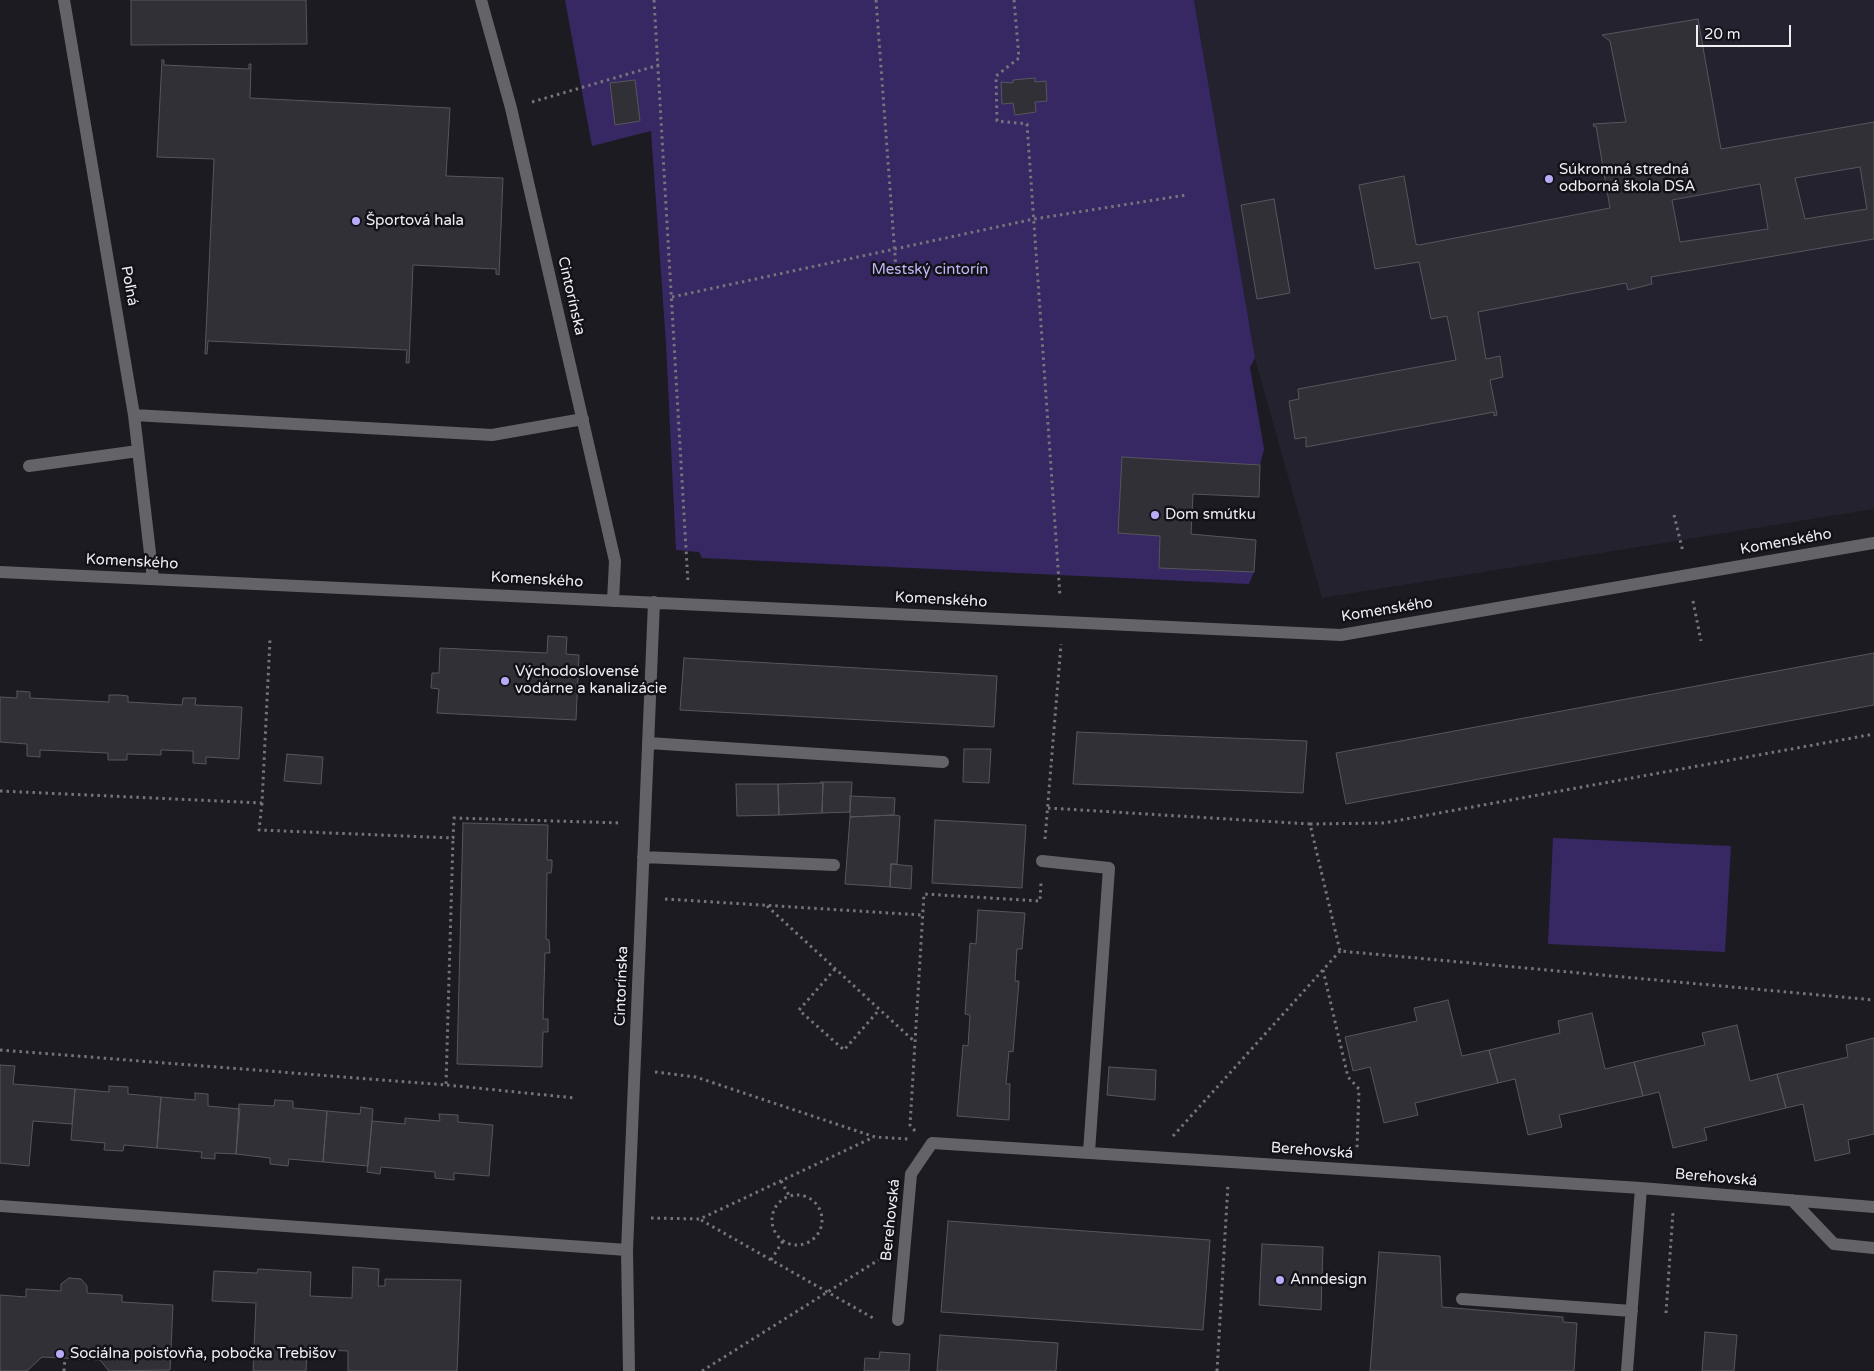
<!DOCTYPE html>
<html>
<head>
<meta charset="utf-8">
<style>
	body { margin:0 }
	#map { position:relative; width:1874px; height:1371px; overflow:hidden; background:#1c1b22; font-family:"Varela Round",sans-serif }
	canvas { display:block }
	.scale { position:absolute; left:1696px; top:25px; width:95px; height:22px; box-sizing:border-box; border:2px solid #efeef3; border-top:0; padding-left:6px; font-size:15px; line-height:18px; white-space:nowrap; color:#efeef3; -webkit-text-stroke:4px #131218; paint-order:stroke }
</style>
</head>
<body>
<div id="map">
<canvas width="1874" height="1371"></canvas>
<div class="scale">20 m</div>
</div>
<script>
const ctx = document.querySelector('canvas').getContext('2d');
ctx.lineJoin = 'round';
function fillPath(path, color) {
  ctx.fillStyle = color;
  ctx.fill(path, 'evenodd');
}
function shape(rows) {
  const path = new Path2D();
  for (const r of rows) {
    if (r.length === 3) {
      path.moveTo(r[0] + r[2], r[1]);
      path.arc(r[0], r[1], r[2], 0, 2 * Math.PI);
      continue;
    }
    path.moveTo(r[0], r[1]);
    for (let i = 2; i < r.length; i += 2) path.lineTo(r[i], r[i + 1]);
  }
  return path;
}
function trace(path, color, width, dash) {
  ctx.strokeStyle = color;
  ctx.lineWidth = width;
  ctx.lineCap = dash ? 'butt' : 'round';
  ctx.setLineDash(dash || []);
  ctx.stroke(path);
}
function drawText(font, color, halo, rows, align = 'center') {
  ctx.font = font + ' "Varela Round",sans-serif';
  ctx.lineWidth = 5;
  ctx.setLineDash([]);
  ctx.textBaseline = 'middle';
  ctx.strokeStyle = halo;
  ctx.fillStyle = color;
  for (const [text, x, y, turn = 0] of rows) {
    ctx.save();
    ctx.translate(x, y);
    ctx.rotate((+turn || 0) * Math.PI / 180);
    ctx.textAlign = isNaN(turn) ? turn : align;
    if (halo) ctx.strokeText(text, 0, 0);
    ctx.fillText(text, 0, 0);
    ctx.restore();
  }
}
const built = shape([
	[1194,0,1874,0,1874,509,1322,598,1255,358]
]);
const green = shape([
	[565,0,1194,0,1255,358,1250,367,1264,449,1260,465,1122,458,1118,533,1160,536,1159,568,1254,572,1249,584,702,558,699,552,676,550,666,344,651,131,592,146],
	[1553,838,1731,846,1725,952,1548,944]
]);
const building = shape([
	[131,0,306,0,307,44,131,45,131,0],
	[1698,19,1721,149,1874,122,1874,239,1651,277,1652,284,1628,290,1626,283,1478,312,1486,359,1500,356,1503,377,1490,380,1497,415,1494,416,1494,412,1306,447,1306,437,1295,439,1289,401,1299,399,1298,389,1456,360,1447,316,1431,319,1419,262,1375,269,1359,185,1404,176,1416,244,1419,245,1610,208,1596,126,1594,127,1593,124,1626,122,1610,41,1602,35,1698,19],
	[1860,167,1867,209,1805,219,1795,178,1860,167],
	[1760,184,1768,229,1680,242,1672,200,1760,184],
	[162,60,164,60,164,65,249,69,249,64,251,64,250,98,450,108,446,176,503,178,499,275,496,274,496,269,413,265,409,363,406,363,407,350,208,341,207,354,205,354,214,159,157,157,162,60],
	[1035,78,1035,82,1046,81,1047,101,1035,102,1036,112,1015,115,1013,103,1002,104,1001,82,1013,83,1013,80,1035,78],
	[635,80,640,121,615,125,610,83,635,80],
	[1274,199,1290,293,1257,299,1241,205,1274,199],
	[1122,457,1260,465,1259,497,1193,494,1191,534,1256,540,1254,572,1159,568,1160,536,1118,533,1122,457],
	[548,636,567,637,566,654,579,655,576,720,437,713,439,689,431,688,432,673,439,673,440,648,547,653,548,636],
	[1874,653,1874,705,1346,804,1336,753,1874,653],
	[684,658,997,676,994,727,680,710,684,658],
	[17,691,30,692,30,698,109,702,109,695,120,695,128,696,128,702,182,705,183,698,196,698,195,705,242,707,239,759,206,757,206,764,193,763,193,751,161,750,161,755,127,754,127,760,108,760,108,753,40,750,40,757,27,756,27,744,0,742,0,697,17,698,17,691],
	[1077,732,1307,741,1303,793,1073,784,1077,732],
	[964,749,991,749,989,783,963,782,964,749],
	[287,754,323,757,321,784,284,781,287,754],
	[821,782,852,782,850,812,822,813,823,783,821,782],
	[821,783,823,783,822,813,779,815,778,784,821,783],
	[736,784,778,784,779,815,737,816,736,784],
	[850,796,895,798,894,815,850,817,850,796],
	[894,815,900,816,897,864,891,864,890,887,845,884,850,817,894,815],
	[935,820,1026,825,1022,888,932,883,935,820],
	[463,823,548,825,547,860,552,860,552,866,551,873,547,873,546,939,549,940,550,953,545,953,543,1019,548,1019,548,1032,543,1032,542,1067,457,1064,463,823],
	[891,864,912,866,911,889,890,887,891,864],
	[978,910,1025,913,1022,949,1017,949,1015,981,1019,981,1013,1052,1009,1051,1006,1084,1010,1084,1009,1120,957,1116,963,1045,968,1046,970,1015,965,1014,970,943,976,944,978,910],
	[1448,1000,1462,1056,1489,1050,1498,1083,1415,1103,1418,1115,1384,1123,1370,1067,1353,1071,1345,1037,1417,1021,1414,1008,1448,1000],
	[1592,1013,1605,1069,1634,1062,1643,1096,1559,1115,1562,1127,1528,1135,1515,1079,1498,1083,1489,1050,1560,1033,1558,1021,1592,1013],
	[1737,1025,1750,1081,1777,1074,1786,1108,1704,1128,1707,1140,1673,1148,1659,1092,1643,1096,1634,1062,1705,1045,1702,1033,1737,1025],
	[1874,1038,1874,1134,1848,1140,1850,1153,1815,1161,1803,1104,1786,1108,1777,1074,1848,1057,1846,1045,1874,1038],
	[0,1065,15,1066,13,1084,75,1089,72,1124,33,1121,29,1166,0,1163,0,1065],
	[1109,1067,1156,1070,1155,1100,1107,1095,1109,1067],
	[109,1086,128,1087,128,1094,161,1097,157,1148,124,1145,123,1151,104,1150,105,1143,71,1140,75,1089,109,1092,109,1086],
	[195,1093,208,1094,208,1106,240,1109,236,1154,215,1153,215,1159,201,1158,202,1152,157,1148,161,1097,195,1100,195,1093],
	[275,1100,293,1101,293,1108,327,1111,323,1162,289,1159,288,1166,270,1164,270,1158,236,1154,239,1104,274,1106,275,1100],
	[361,1107,373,1109,368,1166,323,1162,327,1111,360,1114,361,1107],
	[439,1114,458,1115,458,1122,493,1125,489,1176,454,1173,454,1180,435,1178,435,1172,381,1167,380,1174,367,1172,372,1121,405,1124,405,1118,440,1121,439,1114],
	[948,1221,1210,1240,1203,1330,941,1312,948,1221],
	[1262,1244,1323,1247,1321,1310,1259,1305,1262,1244],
	[1379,1252,1440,1256,1442,1307,1563,1317,1563,1322,1577,1323,1574,1371,1370,1371,1379,1252],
	[353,1267,379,1269,378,1286,385,1286,385,1279,461,1280,457,1371,348,1371,348,1351,307,1349,306,1371,253,1371,256,1303,212,1301,214,1271,257,1273,258,1269,311,1272,310,1296,352,1298,353,1267],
	[69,1278,81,1279,87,1286,87,1293,122,1295,122,1302,173,1305,170,1370,109,1371,100,1360,42,1357,27,1371,0,1371,0,1295,26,1297,26,1289,61,1291,61,1284,69,1278],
	[1705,1332,1737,1335,1734,1371,1702,1371,1705,1332],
	[940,1335,1058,1343,1056,1371,937,1371,940,1335],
	[880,1352,910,1354,909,1371,864,1371,865,1358,879,1359,880,1352]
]);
const path = shape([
	[654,0,688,583],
	[876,0,896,269],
	[1014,0,1019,58,996,76,997,121,1027,124,1060,596],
	[532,102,659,65],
	[672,297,1034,219,1186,195],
	[1674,515,1683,552],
	[1693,601,1701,641],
	[0,791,262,803,270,639],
	[262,803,259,830,453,838,454,818,622,823],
	[1048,808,1310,824,1340,951,1874,1000],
	[1310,824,1384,823,1874,734],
	[1045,839,1061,644],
	[665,899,922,915],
	[767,906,915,1042],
	[835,969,799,1010,844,1050,879,1010],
	[1323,970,1348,1077,1359,1089,1357,1149],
	[0,1050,446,1085,453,838],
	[655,1072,696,1077,875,1137,909,1139],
	[447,1085,575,1098],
	[915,1131,910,1125,924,894,1040,901,1041,883],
	[1173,1136,1340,951],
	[781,1181,790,1197],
	[797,1220,25],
	[651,1218,700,1219,874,1137],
	[701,1220,873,1318,876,1318],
	[771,1260,783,1241],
	[1666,1313,1673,1212],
	[64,1371,65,1358],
	[702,1371,880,1259],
	[1217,1371,1228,1184]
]);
const minor = shape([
	[64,0,134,415,153,579],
	[481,0,511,108,615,561,613,601],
	[134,415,492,435,583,419],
	[29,466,138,451],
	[0,572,1341,635,1874,543],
	[648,743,943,762],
	[643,857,834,865],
	[1042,861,1109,868,1089,1152],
	[1792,1200,1834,1244,1874,1248],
	[0,1206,627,1250],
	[1462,1299,1632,1311],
	[898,1320,911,1174,932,1143,1641,1188,1874,1207],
	[629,1371,627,1250,654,602],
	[1627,1371,1641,1188]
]);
const markers = [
	[1549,179,5,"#b8abf7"],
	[356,221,5,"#b8abf7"],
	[1155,515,5,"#b8abf7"],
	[505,681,5,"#b8abf7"],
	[1280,1280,5,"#b8abf7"],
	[60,1354,5,"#b8abf7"]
];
const poiNames = [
	["Súkromná stredná",1559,170],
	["odborná škola DSA",1559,187],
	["Športová hala",366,221],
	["Dom smútku",1165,515],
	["Východoslovensé",515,672],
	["vodárne a kanalizácie",515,689],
	["Anndesign",1290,1280],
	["Sociálna poisťovňa, pobočka Trebišov",70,1354]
];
const parkNames = [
	["Mestský cintorín",930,270]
];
const streetNames = [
	["Poľná",129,286,80],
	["Cintorínska",571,296,77],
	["Komenského",1786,542,-10],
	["Komenského",132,562,3],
	["Komenského",537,580,3],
	["Komenského",941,600,3],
	["Komenského",1387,610,-9],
	["Cintorínska",622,986,-88],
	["Berehovská",1312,1151,4],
	["Berehovská",1716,1178,5],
	["Berehovská",891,1220,-84]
];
fillPath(built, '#24222e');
fillPath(green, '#372863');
fillPath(building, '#313037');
trace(building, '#57565e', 1);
trace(path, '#75747b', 3, [2.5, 4]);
trace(minor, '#646367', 12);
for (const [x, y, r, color] of markers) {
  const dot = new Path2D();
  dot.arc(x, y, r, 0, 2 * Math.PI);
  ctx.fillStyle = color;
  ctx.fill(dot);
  trace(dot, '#131218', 2);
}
drawText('15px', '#efeef3', '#131218', poiNames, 'left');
drawText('15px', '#c0b5f8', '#131218', parkNames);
drawText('15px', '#efeef3', '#131218', streetNames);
</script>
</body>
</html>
